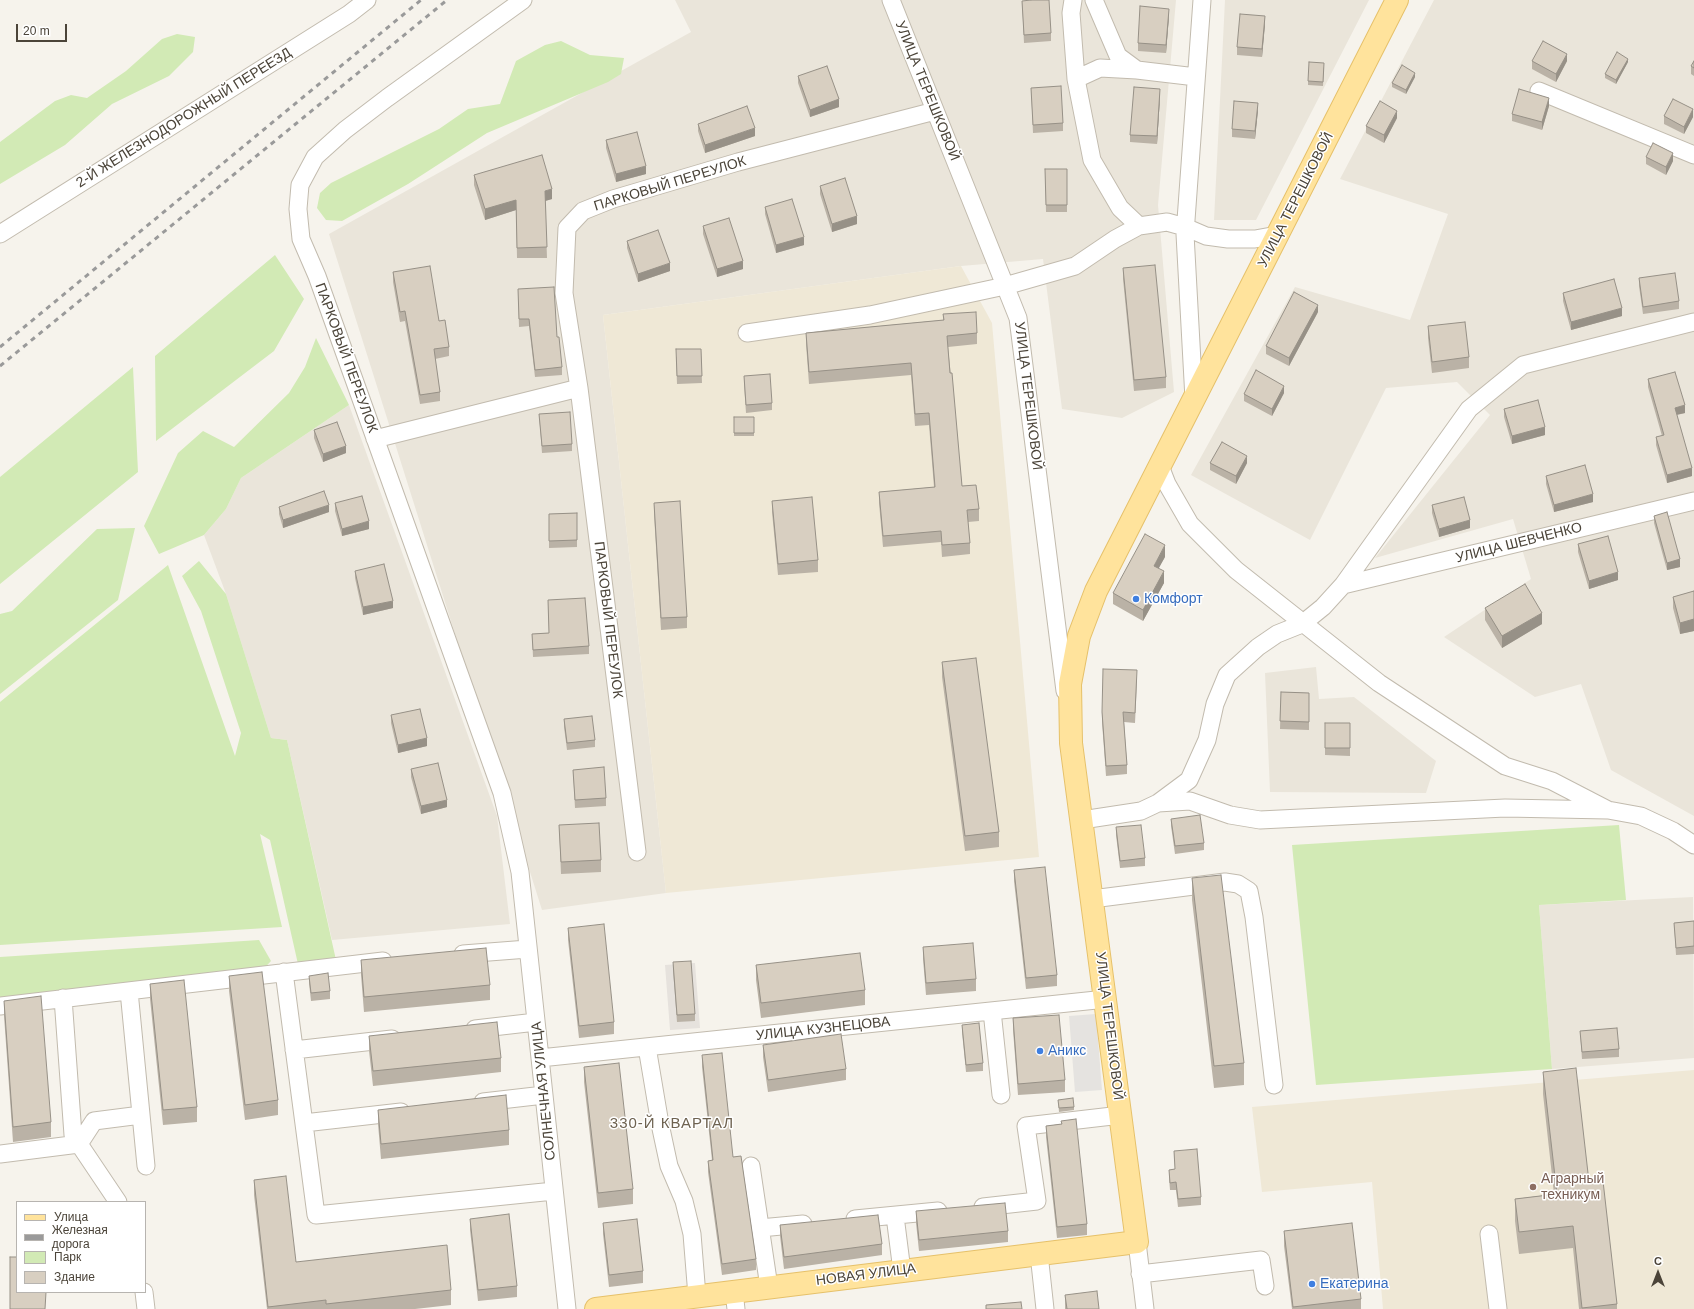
<!DOCTYPE html>
<html>
<head>
<meta charset="utf-8">
<style>
	body { margin:0 }
	#map { position:relative; width:1694px; height:1309px; overflow:hidden; background:#f6f3ec; font-family:Helvetica,sans-serif }
	canvas { display:block }
	.legend { position:absolute; left:16px; top:1201px; width:130px; height:92px; box-sizing:border-box; background:#fff; border:1px solid #b7b4b0; margin:0; padding:5px 7px; list-style:none; font-size:12px; color:#4b4439 }
	.legend li { display:flex; align-items:center; gap:8px; height:20px }
	.legend b { width:20px; border:1px solid #b7b4b0 }
	.north { position:absolute; left:1638px; top:1253px; width:40px; height:40px; -webkit-text-stroke:3px #fff; paint-order:stroke; rotate:0deg; font-size:11px; font-weight:700; line-height:16px; text-align:center; color:#4b4439 }
	.north::after { content:''; display:block; margin:auto; width:14px; height:18px; background:#4b4439; clip-path:polygon(50% 0,100% 100%,50% 72%,0 100%) }
	.scale { position:absolute; left:16px; top:24px; width:51px; height:18px; box-sizing:border-box; border:2px solid #4b4439; border-top:0; padding-left:5px; font-size:12px; line-height:14px; white-space:nowrap; color:#4b4439; -webkit-text-stroke:3px #fff; paint-order:stroke }
</style>
</head>
<body>
<div id="map">
<canvas width="1694" height="1309"></canvas>
<ul class="legend">
<li><b style="height:5px;background:#ffe39c"></b>Улица</li>
<li><b style="height:5px;background:#9a9a9a"></b>Железная дорога</li>
<li><b style="height:11px;background:#d2eab5"></b>Парк</li>
<li><b style="height:11px;background:#d8cfc1"></b>Здание</li>
</ul>
<div class="north">С</div>
<div class="scale">20 m</div>
</div>
<script>
const ctx = document.querySelector('canvas').getContext('2d');
ctx.lineJoin = 'round';
function fillPath(path, color) {
  ctx.fillStyle = color;
  ctx.fill(path, 'evenodd');
}
function shape(rows) {
  const path = new Path2D();
  for (const r of rows) {
    path.moveTo(r[0], r[1]);
    for (let i = 2; i < r.length; i += 2) path.lineTo(r[i], r[i + 1]);
  }
  return path;
}
function trace(path, color, width, dash) {
  ctx.strokeStyle = color;
  ctx.lineWidth = width;
  ctx.lineCap = dash ? 'butt' : 'round';
  ctx.setLineDash(dash || []);
  ctx.stroke(path);
}
function drawText(font, color, halo, rows, align = 'center') {
  ctx.font = font + ' Helvetica,sans-serif';
  ctx.lineWidth = 3;
  ctx.setLineDash([]);
  ctx.textBaseline = 'middle';
  ctx.strokeStyle = halo;
  ctx.fillStyle = color;
  for (const [text, x, y, turn = 0] of rows) {
    ctx.save();
    ctx.translate(x, y);
    ctx.rotate((+turn || 0) * Math.PI / 180);
    ctx.textAlign = isNaN(turn) ? turn : align;
    if (halo) ctx.strokeText(text, 0, 0);
    ctx.fillText(text, 0, 0);
    ctx.restore();
  }
}
const residential = shape([
	[675,0,1176,0,1158,205,1174,392,1122,418,1062,409,1043,259,961,266,603,315,666,893,542,910,329,234,691,32],
	[1225,0,1369,0,1256,220,1214,220],
	[1434,0,1694,0,1694,816,1611,770,1581,684,1535,697,1444,637,1531,579,1513,519,1375,558,1490,415,1457,382,1386,388,1310,540,1191,475,1295,287,1410,320,1448,214,1340,179],
	[349,405,497,816,510,924,332,940,287,740,271,738,226,594,204,535,226,509,241,478],
	[1316,667,1319,699,1354,697,1436,761,1426,793,1270,792,1265,673],
	[1693,897,1694,1058,1552,1069,1539,905]
]);
const industrial = shape([
	[695,963,700,1028,670,1030,665,965]
]);
const education = shape([
	[961,266,992,323,1039,857,666,893,603,315],
	[1694,1070,1694,1309,1383,1309,1372,1182,1262,1192,1252,1107]
]);
const green = shape([
	[177,34,195,37,193,52,169,76,112,104,65,145,0,184,0,142,55,101,71,95,87,98,126,71,162,39],
	[561,41,590,55,624,58,621,74,608,82,487,133,408,184,342,221,326,220,317,208,320,193,331,183,439,129,468,109,500,104,516,61,545,45],
	[275,255,304,299,274,351,156,441,155,356],
	[316,338,349,405,241,478,226,509,204,535,159,554,144,526,178,453,203,431,234,447,289,393,305,367],
	[133,367,138,472,0,584,0,477],
	[135,528,118,600,0,694,0,614,12,611,97,529],
	[199,561,226,594,271,738,287,740,338,969,300,973,270,840,260,834,282,927,0,945,0,702,168,565,235,756,241,733,201,611,182,576],
	[1619,825,1626,900,1539,905,1552,1069,1316,1085,1292,845],
	[259,940,271,961,255,978,0,1000,0,957]
]);
const parking = shape([
	[1096,1014,1102,1090,1075,1092,1069,1016]
]);
const minor = shape([
	[523,0,387,98,345,130,315,157,300,185,298,209,301,239,317,276,502,793,520,872,567,1309],
	[891,0,1018,318,1065,691],
	[1073,0,1071,13,1076,79,1092,160,1120,208,1139,226],
	[1094,0,1118,56,1137,70,1196,77],
	[1076,79,1100,68,1137,70],
	[1539,91,1694,155],
	[0,234,349,14,367,0],
	[747,333,870,315,1005,286,1075,266,1115,239,1139,226,1167,222,1185,227,1206,236,1228,239,1255,239,1277,235],
	[1194,399,1185,234,1202,0],
	[375,439,579,388],
	[1160,466,1167,484,1190,524,1236,570,1379,683,1505,766,1552,781,1608,810],
	[1343,585,1694,501],
	[1158,803,1190,801,1230,815,1260,820,1505,808,1608,810,1641,816,1673,831,1694,845],
	[1082,820,1141,811,1158,803,1189,780,1207,740,1215,704,1227,675,1258,647,1277,634,1302,624,1323,607,1343,585,1469,409,1523,365,1694,322],
	[637,852,579,388,564,293,567,228,583,211,613,199,738,162,935,111],
	[1092,899,1225,882,1238,884,1249,891,1254,917,1274,1085],
	[463,954,528,949],
	[284,972,316,1215,554,1191],
	[129,991,146,1166],
	[63,998,73,1135,118,1202],
	[0,1006,383,961],
	[992,1011,1001,1095],
	[475,1029,536,1022],
	[647,1047,660,1124,669,1166,684,1201,692,1234,697,1296],
	[294,1050,392,1039],
	[540,1058,1106,999],
	[483,1102,544,1095],
	[304,1123,401,1112],
	[0,1154,79,1144,94,1121,141,1115],
	[751,1166,769,1287],
	[983,1207,1037,1201,1026,1126,1121,1115],
	[895,1216,902,1271],
	[855,1219,938,1211],
	[760,1228,803,1224],
	[1489,1234,1498,1309],
	[1137,1242,1145,1309],
	[1039,1254,1045,1309],
	[1140,1274,1261,1260,1265,1286],
	[144,1292,146,1309],
	[734,1292,736,1309]
]);
const major = shape([
	[596,1309,1137,1242,1071,743,1070,684,1079,636,1096,591,1397,0]
]);
const rail = shape([
	[0,347,421,0],
	[0,366,447,0]
]);
const wall = shape([
	[1022,1,1051,33,1051,41,1024,43],
	[1169,16,1166,53,1138,51,1138,43],
	[1265,24,1262,57,1237,55,1237,47],
	[1532,61,1567,61,1556,82,1532,69],
	[1694,61,1694,76,1691,74,1691,66],
	[1628,62,1616,84,1605,78,1605,74],
	[1324,67,1323,86,1308,85,1308,81],
	[798,76,839,107,810,117,798,83],
	[1415,77,1406,94,1392,87,1392,83],
	[1031,88,1063,123,1063,131,1033,133],
	[1160,97,1157,144,1130,142,1130,135],
	[1549,106,1542,130,1512,121,1512,114],
	[1258,110,1255,139,1232,137,1232,129],
	[1664,116,1693,117,1684,134,1664,124],
	[1397,118,1384,143,1366,133,1366,126],
	[698,124,755,136,705,153,698,131],
	[606,140,646,174,616,182,606,148],
	[1646,157,1673,161,1666,175,1646,164],
	[1045,169,1067,169,1067,212,1046,212],
	[474,175,552,199,545,201,547,258,517,258,516,210,485,220,474,185],
	[820,186,857,224,832,232,820,194],
	[765,207,804,245,776,253,765,214],
	[703,226,743,269,717,277,703,234],
	[627,241,670,271,638,282,627,248],
	[1123,268,1166,377,1166,388,1134,391,1123,279],
	[393,272,439,321,449,347,449,356,435,359,440,392,440,401,420,404,405,321,400,322,393,282],
	[1639,278,1679,301,1679,309,1643,314,1639,286],
	[518,289,562,367,562,375,535,377,529,326,519,327],
	[1563,293,1622,316,1571,330,1563,301],
	[1318,312,1289,366,1266,354,1266,346],
	[943,314,977,333,977,344,948,347,962,486,979,509,979,521,968,522,970,543,970,554,942,557,941,542,883,547,879,503,879,492,934,487,929,425,915,426,911,375,809,384,806,344,806,333,943,320],
	[1428,326,1469,357,1469,368,1432,373,1428,338],
	[701,349,702,383,677,384,676,357],
	[744,376,772,403,772,410,746,413,744,384],
	[1648,379,1685,413,1677,415,1692,476,1667,483,1656,445,1656,437,1662,436,1648,387],
	[1284,393,1272,416,1244,401,1244,394],
	[1504,409,1545,435,1512,444,1504,417],
	[539,414,572,444,572,451,542,453],
	[734,417,754,417,754,436,734,436],
	[314,430,346,453,323,462,314,438],
	[1210,463,1247,463,1236,484,1210,470],
	[1546,476,1593,502,1554,512,1546,484],
	[772,501,818,560,818,572,778,575,772,512],
	[335,503,369,529,342,536,335,511],
	[654,503,687,617,687,628,661,630,654,514],
	[1432,505,1470,528,1439,537,1432,513],
	[279,507,329,512,283,528,279,514],
	[577,513,577,547,549,548,549,514],
	[1654,516,1680,567,1667,570,1654,523],
	[1578,544,1618,580,1589,589,1578,552],
	[1165,557,1158,568,1164,583,1143,621,1113,604,1113,593],
	[355,571,393,608,363,615,355,578],
	[1694,591,1694,631,1680,634,1673,608,1673,597],
	[548,600,589,646,589,654,533,657,532,634,549,633],
	[1485,608,1542,624,1502,648,1485,620],
	[942,662,999,832,999,847,965,851,942,677],
	[1137,680,1135,723,1124,722,1127,765,1127,774,1106,776,1102,722,1102,712],
	[1281,692,1309,693,1309,730,1280,729],
	[391,715,427,746,398,753,391,723],
	[564,719,595,740,595,747,567,750,564,727],
	[1325,723,1350,723,1350,756,1325,755],
	[411,769,447,807,421,814,411,777],
	[573,770,606,798,606,806,575,808],
	[1171,819,1204,843,1204,850,1175,854,1171,826],
	[559,825,601,860,601,872,561,874],
	[1116,827,1145,858,1145,866,1120,868,1116,835],
	[1014,870,1057,975,1057,986,1026,989,1014,881],
	[1192,878,1244,1063,1244,1085,1214,1088,1192,900],
	[1694,921,1694,954,1676,955,1674,923],
	[568,928,614,1022,614,1034,579,1038,568,940],
	[923,947,976,979,976,991,926,995,923,959],
	[361,960,490,985,490,1000,364,1012,361,975],
	[673,962,695,1014,695,1021,677,1022,673,970],
	[756,965,865,990,865,1005,761,1018,756,980],
	[229,976,278,1100,278,1115,245,1120,229,991],
	[309,976,330,991,330,999,311,1001,309,983],
	[150,984,197,1107,197,1122,163,1125,150,999],
	[4,1001,51,1122,51,1137,13,1142,4,1016],
	[1013,1018,1065,1080,1065,1092,1018,1095,1013,1030],
	[962,1025,983,1063,983,1071,966,1072,962,1032],
	[1580,1031,1619,1049,1619,1057,1582,1059],
	[369,1036,501,1058,501,1072,373,1086,369,1051],
	[763,1045,846,1069,846,1080,768,1092,763,1057],
	[702,1055,756,1259,756,1270,722,1275,708,1172,708,1161,712,1160,702,1067],
	[584,1067,633,1189,633,1204,598,1208,584,1082],
	[1543,1072,1589,1182,1617,1304,1617,1309,1579,1309,1573,1248,1519,1254,1515,1221,1515,1199,1554,1194,1543,1094],
	[1058,1100,1074,1107,1074,1110,1059,1112],
	[378,1110,509,1130,509,1145,381,1159,378,1124],
	[1061,1121,1087,1224,1087,1235,1057,1238,1046,1137,1046,1126,1061,1124],
	[1174,1151,1201,1197,1201,1205,1178,1207,1176,1190,1170,1190,1169,1178,1169,1170,1175,1169],
	[254,1180,296,1262,451,1290,451,1305,415,1309,267,1309,254,1195],
	[916,1211,1008,1231,1008,1242,919,1251,916,1223],
	[470,1219,517,1286,517,1297,478,1301,470,1230],
	[603,1223,643,1271,643,1283,609,1287,603,1234],
	[780,1225,882,1244,882,1255,784,1269,780,1236],
	[1284,1231,1361,1299,1361,1309,1292,1309,1284,1246],
	[1065,1295,1099,1309,1065,1309]
]);
const shadedWall = shape([
	[1169,9,1169,16,1166,53,1166,45],
	[1265,16,1265,24,1262,57,1262,49],
	[1567,54,1567,61,1556,82,1556,74],
	[1628,59,1628,62,1616,84,1616,80],
	[1415,73,1415,77,1406,94,1406,90],
	[1160,89,1160,97,1157,144,1157,136],
	[1549,98,1549,106,1542,130,1542,122],
	[839,99,839,107,810,117,810,110],
	[1258,103,1258,110,1255,139,1255,131],
	[1693,109,1693,117,1684,134,1684,127],
	[1397,111,1397,118,1384,143,1384,135],
	[755,128,755,136,705,153,705,145],
	[1673,153,1673,161,1666,175,1666,167],
	[646,166,646,174,616,182,616,174],
	[552,189,552,199,545,201,545,191],
	[516,200,516,210,485,220,485,209],
	[857,216,857,224,832,232,832,224],
	[804,237,804,245,776,253,776,245],
	[743,261,743,269,717,277,717,269],
	[670,263,670,271,638,282,638,274],
	[1318,305,1318,312,1289,366,1289,358],
	[1622,308,1622,316,1571,330,1571,322],
	[1284,386,1284,393,1272,416,1272,409],
	[1685,405,1685,413,1675,415,1675,408],
	[1545,427,1545,435,1512,444,1512,436],
	[346,446,346,453,323,462,323,454],
	[1247,456,1247,463,1236,484,1236,476],
	[1692,468,1692,476,1667,483,1667,475],
	[1593,494,1593,502,1554,512,1554,505],
	[329,505,329,512,283,528,283,520],
	[1470,520,1470,528,1439,537,1439,529],
	[369,521,369,529,342,536,342,529],
	[1165,545,1165,557,1154,577,1154,566],
	[1680,559,1680,567,1667,570,1667,563],
	[1164,571,1164,583,1143,621,1143,610],
	[1618,572,1618,580,1589,589,1589,581],
	[393,601,393,608,363,615,363,607],
	[1542,613,1542,624,1502,648,1502,636],
	[1694,619,1694,631,1680,634,1680,623],
	[427,738,427,746,398,753,398,745],
	[447,800,447,807,421,814,421,806]
]);
const building = shape([
	[1031,0,1049,0,1051,33,1024,35,1022,1,1031,0],
	[1140,6,1169,9,1166,45,1138,43,1140,6],
	[1240,14,1265,16,1262,49,1237,47,1240,14],
	[1543,41,1567,54,1556,74,1532,61,1543,41],
	[1617,52,1628,59,1616,80,1605,74,1617,52],
	[1694,61,1694,68,1691,66,1694,61],
	[1309,62,1324,63,1323,82,1308,81,1309,62],
	[1402,65,1415,73,1406,90,1392,83,1402,65],
	[827,66,839,99,810,110,798,76,827,66],
	[1061,86,1063,123,1033,125,1031,88,1061,86],
	[1134,87,1160,89,1157,136,1130,135,1134,87],
	[1519,89,1549,98,1542,122,1512,114,1519,89],
	[1673,99,1693,109,1684,127,1664,116,1673,99],
	[1234,101,1258,103,1255,131,1232,129,1234,101],
	[1380,101,1397,111,1384,135,1366,126,1380,101],
	[747,106,755,128,705,145,698,124,747,106],
	[637,132,646,166,616,174,606,140,637,132],
	[1653,143,1673,153,1666,167,1646,157,1653,143],
	[542,155,552,189,545,191,547,247,517,248,516,200,485,209,474,175,542,155],
	[1045,169,1067,169,1067,205,1046,205,1045,169],
	[845,178,857,216,832,224,820,186,845,178],
	[792,199,804,237,776,245,765,207,792,199],
	[729,218,743,261,717,269,703,226,729,218],
	[658,230,670,263,638,274,627,241,658,230],
	[1155,265,1166,377,1134,380,1123,268,1155,265],
	[430,266,439,321,445,320,449,347,434,349,440,392,420,395,405,311,400,312,393,272,430,266],
	[1675,273,1679,301,1643,307,1639,278,1675,273],
	[1614,279,1622,308,1571,322,1563,293,1614,279],
	[554,287,557,337,559,337,562,367,535,370,529,319,519,319,518,289,554,287],
	[1294,292,1318,305,1289,358,1266,346,1294,292],
	[976,312,977,333,947,336,950,373,952,373,962,486,976,485,979,509,967,510,970,543,942,545,941,531,883,536,879,492,935,487,929,413,915,414,911,363,809,372,806,333,944,320,943,314,976,312],
	[1465,322,1469,357,1432,362,1428,326,1465,322],
	[676,349,701,349,702,376,677,376,676,349],
	[1256,370,1284,386,1272,409,1244,394,1256,370],
	[1675,372,1685,405,1675,408,1692,468,1667,475,1656,437,1664,435,1648,379,1675,372],
	[770,374,772,403,746,405,744,376,770,374],
	[1538,400,1545,427,1512,436,1504,409,1538,400],
	[570,412,572,444,542,446,539,414,570,412],
	[734,417,754,417,754,433,734,433,734,417],
	[337,422,346,446,323,454,314,430,337,422],
	[1222,442,1247,456,1236,476,1210,463,1222,442],
	[1585,465,1593,494,1554,505,1546,476,1585,465],
	[324,491,329,505,283,520,279,507,324,491],
	[362,496,369,521,342,529,335,503,362,496],
	[812,497,818,560,778,564,772,501,812,497],
	[1464,497,1470,520,1439,529,1432,505,1464,497],
	[680,501,687,617,661,618,654,503,680,501],
	[1667,512,1680,559,1667,563,1654,516,1667,512],
	[577,513,577,540,549,541,549,514,577,513],
	[1145,534,1165,545,1154,566,1164,571,1143,610,1113,593,1145,534],
	[1608,536,1618,572,1589,581,1578,544,1608,536],
	[384,564,393,601,363,607,355,571,384,564],
	[1525,584,1542,613,1502,636,1485,608,1525,584],
	[1694,591,1694,619,1680,623,1673,597,1694,591],
	[585,598,589,646,533,650,532,634,549,633,548,600,585,598],
	[976,658,999,832,965,836,942,662,976,658],
	[1103,669,1137,670,1135,713,1123,712,1127,765,1106,766,1102,712,1103,669],
	[1281,692,1309,693,1309,722,1280,721,1281,692],
	[420,709,427,738,398,745,391,715,420,709],
	[592,716,595,740,567,743,564,719,592,716],
	[1325,723,1350,723,1350,748,1325,748,1325,723],
	[438,763,447,800,421,806,411,769,438,763],
	[604,767,606,798,575,800,573,770,604,767],
	[1200,815,1204,843,1175,846,1171,819,1200,815],
	[599,823,601,860,561,862,559,825,599,823],
	[1141,825,1145,858,1120,861,1116,827,1141,825],
	[1045,867,1057,975,1026,978,1014,870,1045,867],
	[1221,875,1244,1063,1214,1066,1192,878,1221,875],
	[1694,921,1694,946,1676,948,1674,923,1694,921],
	[604,924,614,1022,579,1026,568,928,604,924],
	[973,943,976,979,926,983,923,947,973,943],
	[486,948,490,985,364,997,361,960,486,948],
	[860,953,865,990,761,1003,756,965,860,953],
	[691,961,695,1014,677,1015,673,962,691,961],
	[262,972,278,1100,245,1105,229,976,262,972],
	[328,973,330,991,311,993,309,976,328,973],
	[184,980,197,1107,163,1110,150,984,184,980],
	[41,996,51,1122,13,1127,4,1001,41,996],
	[1059,1015,1065,1080,1018,1084,1013,1018,1059,1015],
	[497,1022,501,1058,373,1071,369,1036,497,1022],
	[979,1023,983,1063,966,1065,962,1025,979,1023],
	[1617,1028,1619,1049,1582,1052,1580,1031,1617,1028],
	[841,1034,846,1069,768,1080,763,1045,841,1034],
	[722,1053,733,1157,741,1156,756,1259,722,1264,708,1161,713,1160,702,1055,722,1053],
	[619,1063,633,1189,598,1193,584,1067,619,1063],
	[1576,1068,1589,1182,1603,1181,1617,1304,1582,1308,1573,1226,1519,1232,1515,1199,1557,1194,1543,1072,1576,1068],
	[506,1095,509,1130,381,1144,378,1110,506,1095],
	[1073,1098,1074,1107,1059,1108,1058,1100,1073,1098],
	[1076,1119,1087,1224,1057,1227,1046,1126,1062,1124,1061,1121,1076,1119],
	[1197,1149,1201,1197,1178,1199,1176,1182,1170,1183,1169,1170,1175,1169,1174,1151,1197,1149],
	[286,1176,296,1262,447,1245,451,1290,326,1304,326,1300,268,1307,254,1180,286,1176],
	[1005,1203,1008,1231,919,1240,916,1211,1005,1203],
	[509,1214,517,1286,478,1290,470,1219,509,1214],
	[878,1215,882,1244,784,1257,780,1225,878,1215],
	[637,1219,643,1271,609,1275,603,1223,637,1219],
	[1352,1223,1361,1299,1293,1307,1284,1231,1352,1223],
	[10,1257,17,1257,17,1292,46,1292,45,1309,10,1309,10,1257],
	[1097,1291,1099,1309,1067,1309,1065,1295,1097,1291],
	[1021,1302,1022,1309,986,1309,986,1305,1021,1302]
]);
const markers = [
	[1136,599,4,"#3f7fe0"],
	[1040,1051,4,"#3f7fe0"],
	[1533,1187,4,"#8d6e63"],
	[1312,1284,4,"#3f7fe0"]
];
const streetNames = [
	["УЛИЦА ТЕРЕШКОВОЙ",927,91,68],
	["2-Й ЖЕЛЕЗНОДОРОЖНЫЙ ПЕРЕЕЗД",184,118,-32],
	["ПАРКОВЫЙ ПЕРЕУЛОК",670,184,-17],
	["УЛИЦА ТЕРЕШКОВОЙ",1296,200,-63],
	["ПАРКОВЫЙ ПЕРЕУЛОК",346,358,70],
	["УЛИЦА ТЕРЕШКОВОЙ",1028,396,83],
	["УЛИЦА ШЕВЧЕНКО",1519,543,-14],
	["ПАРКОВЫЙ ПЕРЕУЛОК",608,620,83],
	["УЛИЦА ТЕРЕШКОВОЙ",1109,1026,83],
	["УЛИЦА КУЗНЕЦОВА",823,1029,-6],
	["СОЛНЕЧНАЯ УЛИЦА",544,1091,-96],
	["НОВАЯ УЛИЦА",866,1275,-7]
];
const shopNames = [
	["Комфорт",1144,599],
	["Аникс",1048,1051],
	["Екатерина",1320,1284]
];
const educationNames = [
	["Аграрный",1541,1179],
	["техникум",1541,1195]
];
const neighbourhoodNames = [
	["330-Й КВАРТАЛ",672,1124]
];
fillPath(residential, '#eae5da');
fillPath(industrial, '#e6e2dd');
fillPath(education, '#efe8d6');
fillPath(green, '#d2eab5');
fillPath(parking, '#e5e3e0');
trace(minor, '#c2bbae', 19);
trace(major, '#e6c16a', 24);
trace(minor, '#fff', 17);
trace(major, '#ffe39c', 22);
trace(rail, '#9a9a9a', 3, [5, 5]);
fillPath(wall, '#bab2a6');
fillPath(shadedWall, '#979187');
fillPath(building, '#d8cfc1');
trace(building, '#979187', 1);
for (const [x, y, r, color] of markers) {
  const dot = new Path2D();
  dot.arc(x, y, r, 0, 2 * Math.PI);
  ctx.fillStyle = color;
  ctx.fill(dot);
  trace(dot, '#fff', 1.5);
}
drawText('14px', '#4b4439', '#fff', streetNames);
drawText('14px', '#366cbe', '#fff', shopNames, 'left');
drawText('14px', '#785e54', '#fff', educationNames, 'left');
ctx.letterSpacing = '1px';
drawText('15px', '#6e6250', '#fff', neighbourhoodNames);
ctx.letterSpacing = '0px';
</script>
</body>
</html>
